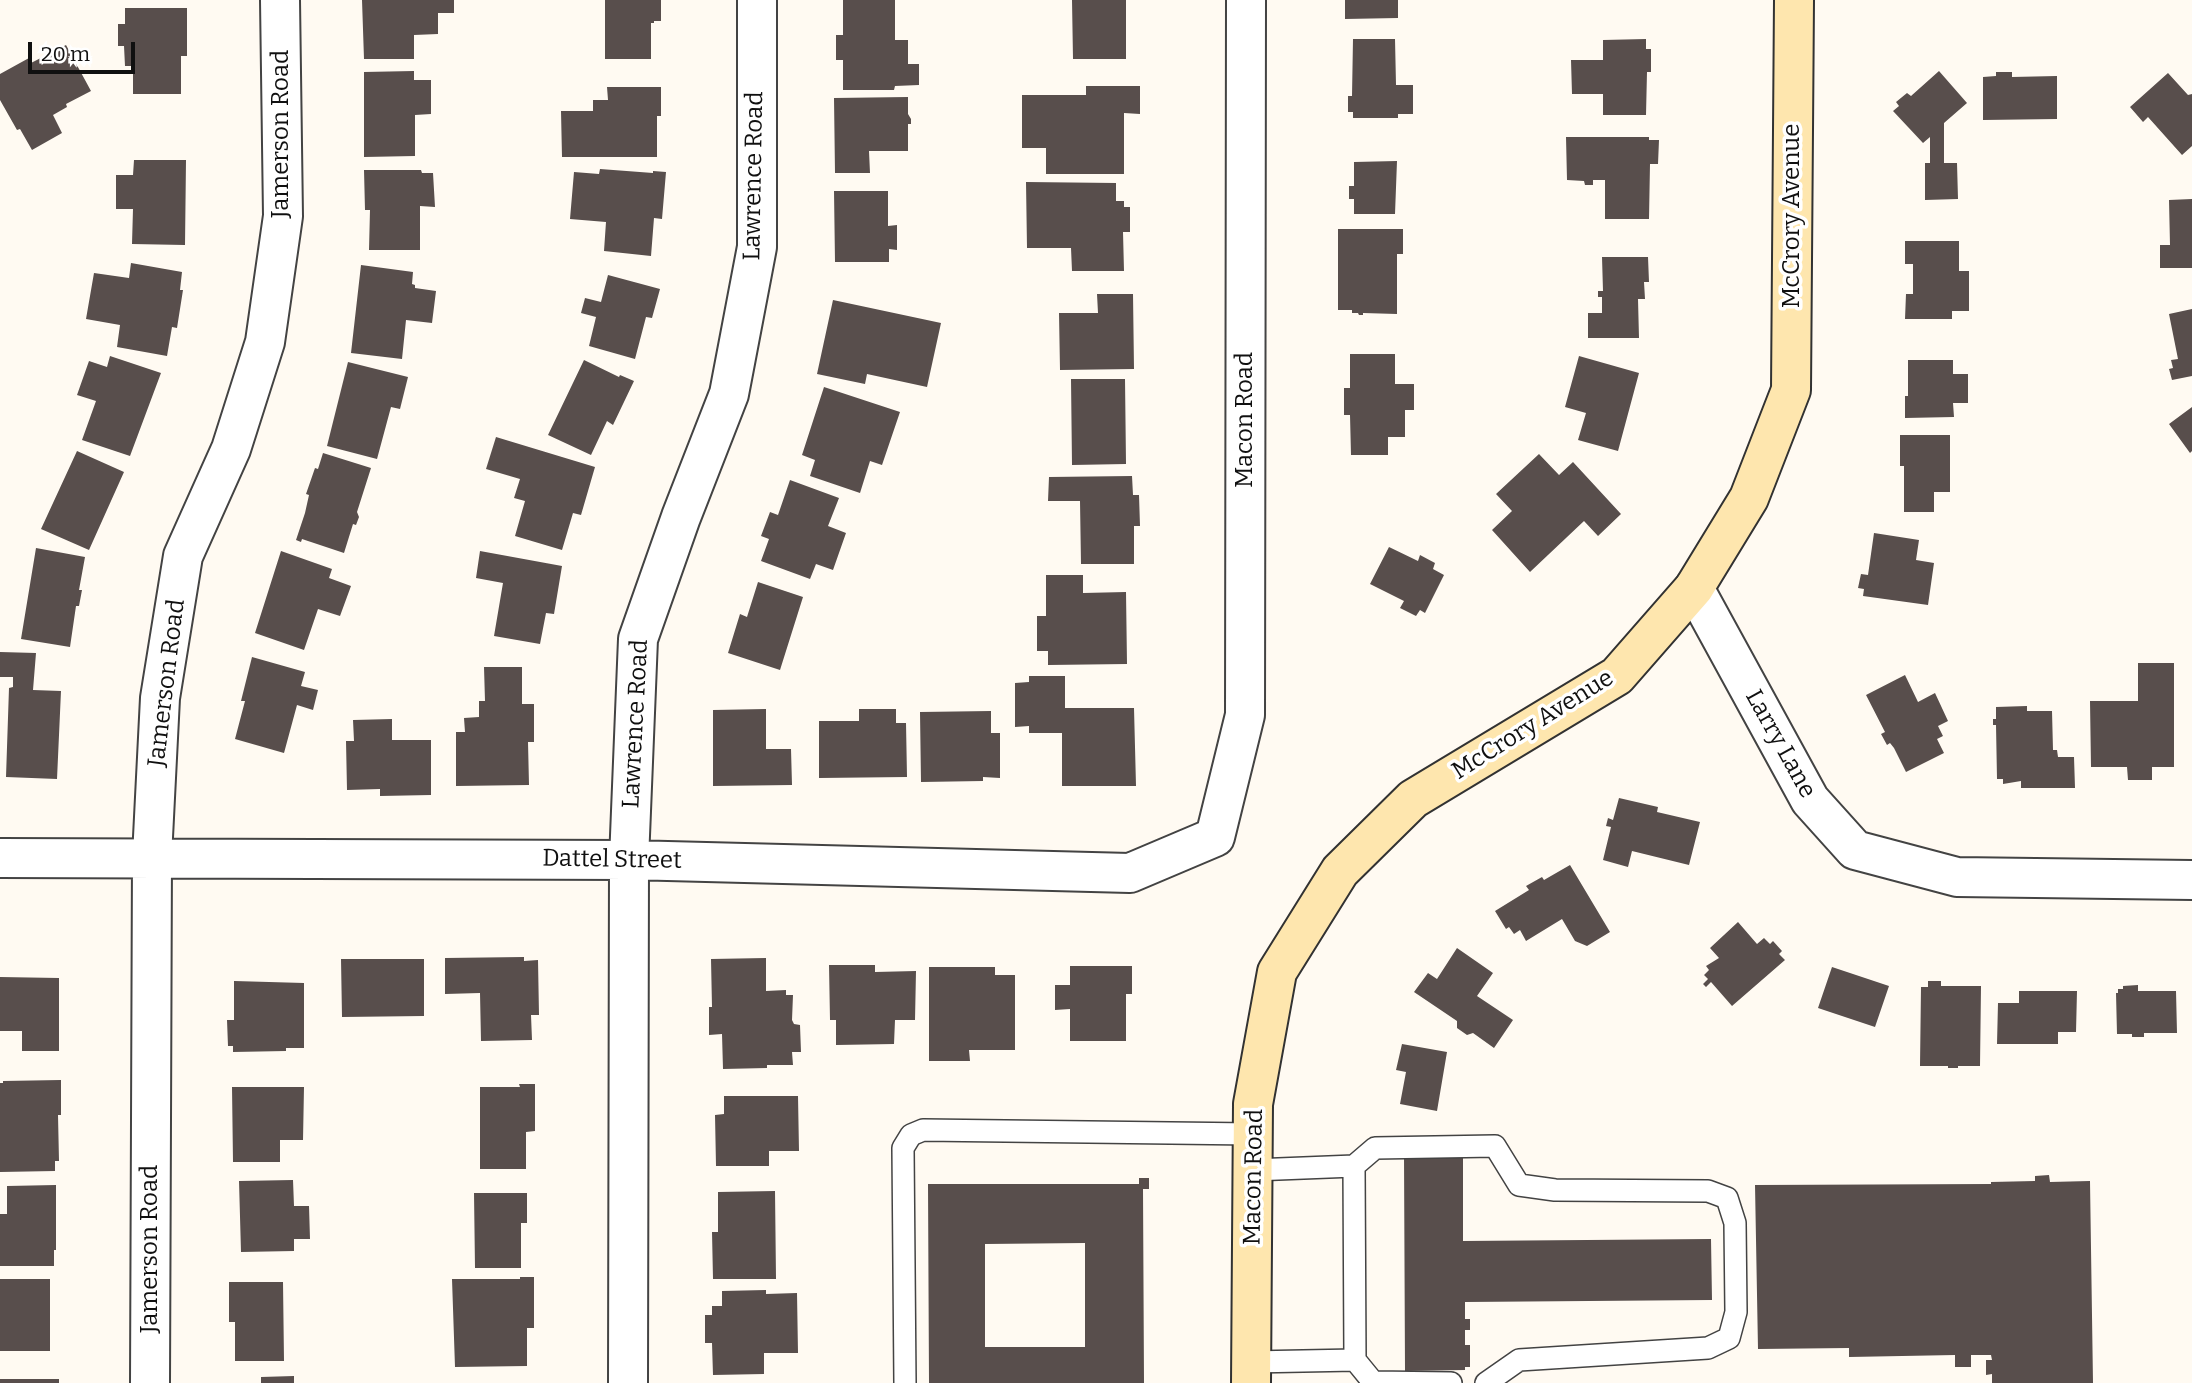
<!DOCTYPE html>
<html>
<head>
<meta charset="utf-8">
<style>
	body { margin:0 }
	#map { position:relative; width:2192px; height:1383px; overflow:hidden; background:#fffaf2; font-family:Bitter,serif }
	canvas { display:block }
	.scale { position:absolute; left:28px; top:42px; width:107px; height:32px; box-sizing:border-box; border:4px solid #101010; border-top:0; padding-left:9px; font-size:21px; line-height:24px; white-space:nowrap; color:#101010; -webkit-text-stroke:5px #fff; paint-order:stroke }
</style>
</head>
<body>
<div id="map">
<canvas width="2192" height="1383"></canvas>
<div class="scale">20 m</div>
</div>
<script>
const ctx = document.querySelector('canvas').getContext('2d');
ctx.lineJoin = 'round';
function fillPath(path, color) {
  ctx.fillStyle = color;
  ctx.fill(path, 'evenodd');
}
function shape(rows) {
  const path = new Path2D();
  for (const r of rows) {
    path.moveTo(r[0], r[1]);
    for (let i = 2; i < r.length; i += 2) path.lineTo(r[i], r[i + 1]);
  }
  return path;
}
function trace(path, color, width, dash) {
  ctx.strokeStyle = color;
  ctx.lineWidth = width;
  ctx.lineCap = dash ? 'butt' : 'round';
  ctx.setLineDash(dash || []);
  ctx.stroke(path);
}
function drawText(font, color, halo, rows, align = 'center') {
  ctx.font = font + ' Bitter,serif';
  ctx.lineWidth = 7;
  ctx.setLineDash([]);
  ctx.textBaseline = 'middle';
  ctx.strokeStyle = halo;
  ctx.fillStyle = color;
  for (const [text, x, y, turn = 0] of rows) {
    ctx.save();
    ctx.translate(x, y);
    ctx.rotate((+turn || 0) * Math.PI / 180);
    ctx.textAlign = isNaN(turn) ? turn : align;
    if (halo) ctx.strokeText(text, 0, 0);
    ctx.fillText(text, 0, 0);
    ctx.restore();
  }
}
const building = shape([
	[362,0,454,0,454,13,438,13,438,34,414,35,414,59,364,59],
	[605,0,661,0,661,21,654,21,654,23,651,23,651,59,605,59],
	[843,0,895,0,895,40,908,40,908,64,919,64,919,85,895,86,894,90,843,90,843,60,836,60,836,35,843,35],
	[1072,0,1126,0,1126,59,1073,59],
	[1345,0,1398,0,1398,18,1345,19],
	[125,8,187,8,187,56,181,56,181,94,133,94,133,66,125,66,124,46,118,46,118,24,125,24],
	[1353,39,1395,39,1396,85,1413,85,1413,114,1398,114,1398,118,1353,118,1353,112,1348,112,1348,96,1352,96],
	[1646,39,1646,49,1651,49,1651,72,1647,72,1646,115,1603,115,1603,94,1572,94,1571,60,1603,60,1603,40],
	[66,45,91,91,66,104,67,107,53,115,62,133,32,150,20,129,17,130,0,100,0,74,29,58,31,63],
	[414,71,414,80,431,80,431,114,415,115,415,156,364,157,364,72],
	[1939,71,1967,103,1944,123,1944,163,1957,163,1958,199,1925,200,1925,163,1930,163,1930,137,1923,143,1893,111,1899,106,1896,102,1907,93,1911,96],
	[1996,72,2012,72,2012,77,2057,76,2057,119,1983,120,1983,77,1996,76],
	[2168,73,2188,95,2192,94,2192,146,2182,155,2148,117,2143,122,2130,107],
	[1086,86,1140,86,1140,114,1124,113,1124,174,1046,174,1046,148,1022,148,1022,95,1086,95],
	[607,87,661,87,661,116,657,116,657,157,562,157,561,111,593,111,593,100,608,100],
	[908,97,908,114,911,119,911,124,908,124,908,151,869,151,870,173,835,173,834,98],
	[1566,137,1649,137,1649,140,1659,140,1658,164,1650,164,1649,219,1605,219,1605,180,1593,180,1593,185,1585,185,1584,181,1567,180],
	[134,160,186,160,185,245,132,244,133,209,116,209,116,175,133,175],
	[1397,161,1395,214,1354,214,1354,199,1349,199,1349,186,1354,186,1354,162],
	[600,169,653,173,653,171,666,172,662,219,654,218,651,256,604,251,606,222,570,219,574,172,599,174],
	[364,170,421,170,422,173,433,173,435,207,420,206,420,250,369,250,370,210,365,210],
	[1026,182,1116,183,1116,201,1124,201,1124,207,1130,207,1130,232,1123,232,1124,271,1072,271,1071,248,1027,248],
	[834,191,888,191,888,226,897,225,897,250,889,249,889,262,835,262],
	[2192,199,2192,268,2160,268,2160,245,2170,245,2169,200],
	[1338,229,1403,229,1403,254,1397,254,1397,314,1363,313,1363,315,1359,315,1358,313,1352,313,1352,310,1338,310],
	[1905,241,1959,241,1959,271,1969,271,1969,311,1952,311,1952,319,1905,319,1906,294,1913,294,1913,264,1905,264],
	[1602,257,1648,257,1649,282,1644,282,1645,299,1638,299,1639,338,1588,338,1588,313,1602,313,1602,297,1598,297,1598,291,1603,291],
	[131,263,182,272,180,290,183,290,177,328,172,327,167,356,117,347,120,325,86,319,94,273,129,278],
	[361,265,413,272,412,284,415,285,415,288,436,291,432,323,406,320,402,359,351,353],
	[608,275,660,289,652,318,646,317,635,359,589,346,596,317,581,313,585,298,601,302],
	[1097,294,1133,294,1134,369,1060,370,1059,313,1098,313],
	[833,300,941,323,927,387,867,374,865,384,817,374],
	[2192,309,2192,376,2172,380,2169,369,2173,368,2171,360,2178,359,2169,314],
	[1350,354,1395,354,1395,384,1414,384,1414,410,1405,410,1405,437,1388,437,1388,455,1351,455,1350,415,1344,415,1344,388,1350,388],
	[110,356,161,373,130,456,82,440,96,401,77,395,89,361,107,367],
	[1579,356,1639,373,1618,451,1578,440,1586,413,1565,407],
	[584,360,619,377,620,375,634,381,613,425,607,421,591,455,548,435],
	[1908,360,1953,360,1953,374,1968,374,1968,403,1953,403,1954,417,1905,418,1905,396,1908,396],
	[348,362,408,377,400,409,391,407,377,459,327,446],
	[1071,379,1125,379,1126,464,1072,465],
	[824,387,900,412,882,465,870,461,860,493,810,476,815,460,802,455],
	[2192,407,2192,451,2190,453,2169,424],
	[1900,435,1950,435,1950,492,1934,492,1934,512,1904,512,1904,466,1900,466],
	[496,437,595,467,581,515,573,513,562,550,515,536,525,501,514,498,520,479,486,469],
	[77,451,124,472,89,550,41,529],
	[323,453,371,468,357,512,359,517,356,525,353,524,344,553,302,539,301,542,296,540,305,513,309,495,306,494,315,468,318,469],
	[1539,454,1559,475,1573,462,1621,514,1598,536,1584,521,1530,572,1492,530,1512,511,1496,494],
	[1132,476,1133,495,1139,495,1140,526,1134,526,1134,564,1081,564,1080,501,1048,501,1049,477],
	[790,480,839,498,828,526,846,533,833,570,816,564,810,579,761,561,769,539,761,536,770,512,778,515],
	[1874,533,1919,540,1916,560,1934,563,1928,605,1863,596,1864,589,1858,588,1861,574,1868,575],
	[1389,547,1418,561,1420,555,1435,563,1433,569,1444,575,1425,613,1420,610,1416,616,1400,608,1404,601,1370,584],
	[36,548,85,557,79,590,82,590,79,606,76,606,70,647,21,639],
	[281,551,332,569,329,578,351,586,340,616,318,609,304,650,255,633],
	[480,551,562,566,554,614,546,613,540,644,494,636,503,583,476,578],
	[1046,575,1083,575,1083,593,1126,592,1127,664,1048,665,1048,651,1037,651,1037,616,1046,616],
	[758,582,803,597,780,670,728,653,740,614,747,617],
	[0,652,36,653,33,690,61,691,57,779,6,777,9,688,13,687,13,677,0,677],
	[252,657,305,672,301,686,318,690,313,710,297,705,284,753,235,739,245,701,241,701],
	[2138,663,2174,663,2174,767,2152,767,2152,780,2128,780,2127,767,2091,767,2090,701,2138,701],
	[484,667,522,667,522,704,534,704,534,742,528,742,529,785,456,786,456,732,465,732,464,718,479,717,479,701,485,701],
	[1905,675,1918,702,1935,693,1948,721,1938,726,1943,736,1937,739,1944,753,1906,772,1894,748,1890,743,1887,745,1881,734,1885,732,1866,695],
	[1029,676,1065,676,1065,708,1134,708,1136,786,1062,786,1062,733,1029,733,1029,726,1015,727,1015,683,1029,682],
	[2027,706,2027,711,2052,711,2053,750,2057,750,2058,757,2074,757,2075,788,2021,788,2021,781,2003,784,2003,779,1997,779,1996,725,1993,725,1993,719,1996,719,1996,707],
	[766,709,766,749,791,749,792,785,713,786,713,710],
	[859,709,896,709,896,723,906,723,907,777,819,778,819,721,859,721],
	[991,711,991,733,1000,733,1000,778,983,777,983,781,921,782,920,712],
	[392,719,392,740,431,740,431,795,380,796,380,789,347,790,346,741,354,741,353,720],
	[1619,798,1658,807,1657,812,1700,822,1689,865,1632,851,1628,867,1603,860,1611,827,1606,826,1608,818,1613,820],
	[1570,865,1610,932,1587,946,1575,941,1562,919,1526,941,1520,930,1514,934,1509,927,1506,929,1495,911,1529,890,1526,886,1542,877,1544,880],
	[1738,922,1757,944,1764,938,1770,944,1773,941,1782,951,1779,954,1785,960,1732,1006,1711,982,1706,987,1703,984,1708,979,1704,975,1709,970,1706,966,1719,958,1710,948],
	[1457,948,1493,973,1477,996,1513,1020,1494,1048,1473,1033,1467,1035,1457,1028,1457,1021,1414,992,1428,973,1437,979],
	[524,957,524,961,538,960,539,1015,531,1015,532,1040,481,1041,480,993,445,994,445,958],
	[766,958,766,991,786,990,786,995,793,995,792,1020,794,1024,800,1025,801,1052,792,1052,793,1065,767,1065,767,1068,723,1069,722,1034,709,1035,709,1007,712,1007,711,959],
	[341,959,424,959,424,1016,342,1017],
	[829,965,875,965,875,972,916,971,915,1020,895,1020,894,1044,836,1045,836,1020,830,1020],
	[1070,966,1132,966,1132,994,1126,994,1126,1041,1070,1041,1070,1009,1055,1010,1055,985,1070,985],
	[929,967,995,967,995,975,1015,975,1015,1050,969,1050,970,1061,929,1061],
	[1832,967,1889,986,1875,1027,1818,1008],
	[0,977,59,978,59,1051,22,1051,22,1031,0,1031],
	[234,981,304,983,304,1048,286,1048,286,1051,233,1052,233,1046,228,1046,227,1020,234,1020],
	[1928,981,1941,981,1941,986,1981,986,1980,1066,1958,1066,1958,1068,1948,1068,1948,1066,1920,1066,1921,987,1928,987],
	[2138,985,2138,991,2176,991,2177,1033,2144,1033,2144,1037,2132,1037,2132,1034,2117,1034,2116,993,2118,993,2118,989,2123,989,2123,986],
	[2019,991,2077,991,2076,1032,2058,1032,2058,1044,1997,1044,1998,1003,2019,1003],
	[1402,1044,1447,1052,1437,1111,1400,1104,1406,1072,1396,1070],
	[61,1080,61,1115,58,1115,59,1161,55,1161,55,1171,0,1172,0,1083,3,1083,3,1081],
	[519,1084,535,1084,535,1131,526,1132,526,1169,480,1169,480,1087,520,1087],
	[232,1087,304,1087,303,1140,280,1140,280,1162,233,1162],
	[724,1096,798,1096,799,1151,769,1151,769,1166,716,1166,715,1115,724,1114],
	[1404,1155,1463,1155,1463,1241,1711,1239,1712,1300,1465,1302,1465,1319,1470,1319,1470,1330,1465,1330,1465,1345,1470,1345,1470,1367,1465,1367,1465,1370,1405,1371],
	[2049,1175,2050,1182,2090,1181,2093,1383,1992,1383,1992,1374,1986,1375,1986,1360,1992,1360,1991,1355,1971,1355,1971,1367,1955,1367,1955,1355,1849,1357,1849,1348,1758,1349,1755,1185,1991,1184,1991,1182,2035,1181,2035,1176],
	[1139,1178,1149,1178,1149,1189,1143,1189,1144,1383,929,1383,928,1184,1139,1184],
	[1085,1243,1085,1347,985,1347,985,1244],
	[293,1180,294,1206,309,1206,310,1239,294,1239,294,1251,241,1252,239,1181],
	[56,1185,56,1250,54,1250,54,1266,0,1266,0,1214,7,1214,7,1186],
	[775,1191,776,1279,713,1279,712,1232,718,1232,718,1192],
	[474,1193,527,1193,527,1223,521,1223,521,1268,475,1268],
	[520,1277,534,1277,534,1328,527,1328,527,1366,455,1367,452,1279,520,1279],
	[0,1279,50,1279,50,1351,0,1351],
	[229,1282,283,1282,284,1361,235,1361,235,1322,229,1322],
	[766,1290,766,1294,797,1293,798,1353,764,1353,764,1374,713,1375,712,1343,705,1343,705,1315,712,1315,712,1306,722,1306,722,1291],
	[294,1376,294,1383,261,1383,261,1377],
	[0,1379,59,1379,59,1383,0,1383]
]);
const lane = shape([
	[1354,1166,1375,1148,1495,1146,1519,1185,1555,1190,1708,1191,1727,1198,1735,1223,1736,1312,1729,1338,1708,1348,1519,1360,1486,1383],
	[1355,1360,1373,1382,1451,1383],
	[1251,1362,1355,1360,1354,1166,1253,1170],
	[905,1383,903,1148,911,1135,923,1130,1253,1134]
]);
const street = shape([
	[1694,588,1810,800,1855,850,1957,877,2192,880],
	[0,858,629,860,1130,873,1215,837,1245,715,1246,0],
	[150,1383,152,857,160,698,183,556,231,449,265,342,283,216,280,0],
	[628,1383,629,860,638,639,681,517,729,394,757,247,757,0]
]);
const secondary = shape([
	[1251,1383,1253,1104,1277,972,1340,871,1413,799,1617,676,1694,588,1749,498,1791,390,1794,0]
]);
const streetNames = [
	["Jamerson Road",281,134,-90],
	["Lawrence Road",754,176,-89],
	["McCrory Avenue",1792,216,-90],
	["Macon Road",1245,420,-90],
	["Jamerson Road",167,683,-83],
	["Lawrence Road",636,724,-87],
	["McCrory Avenue",1533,725,-32],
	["Larry Lane",1780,744,61],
	["Dattel Street",612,860,1],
	["Macon Road",1254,1177,-89],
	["Jamerson Road",150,1249,-90]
];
fillPath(building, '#584e4c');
trace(lane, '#434343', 24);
trace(street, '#434343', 42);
trace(secondary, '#323232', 42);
trace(lane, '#fff', 21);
trace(street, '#fff', 38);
trace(secondary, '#fee6ae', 38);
drawText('24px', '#101010', '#fff', streetNames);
</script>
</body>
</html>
